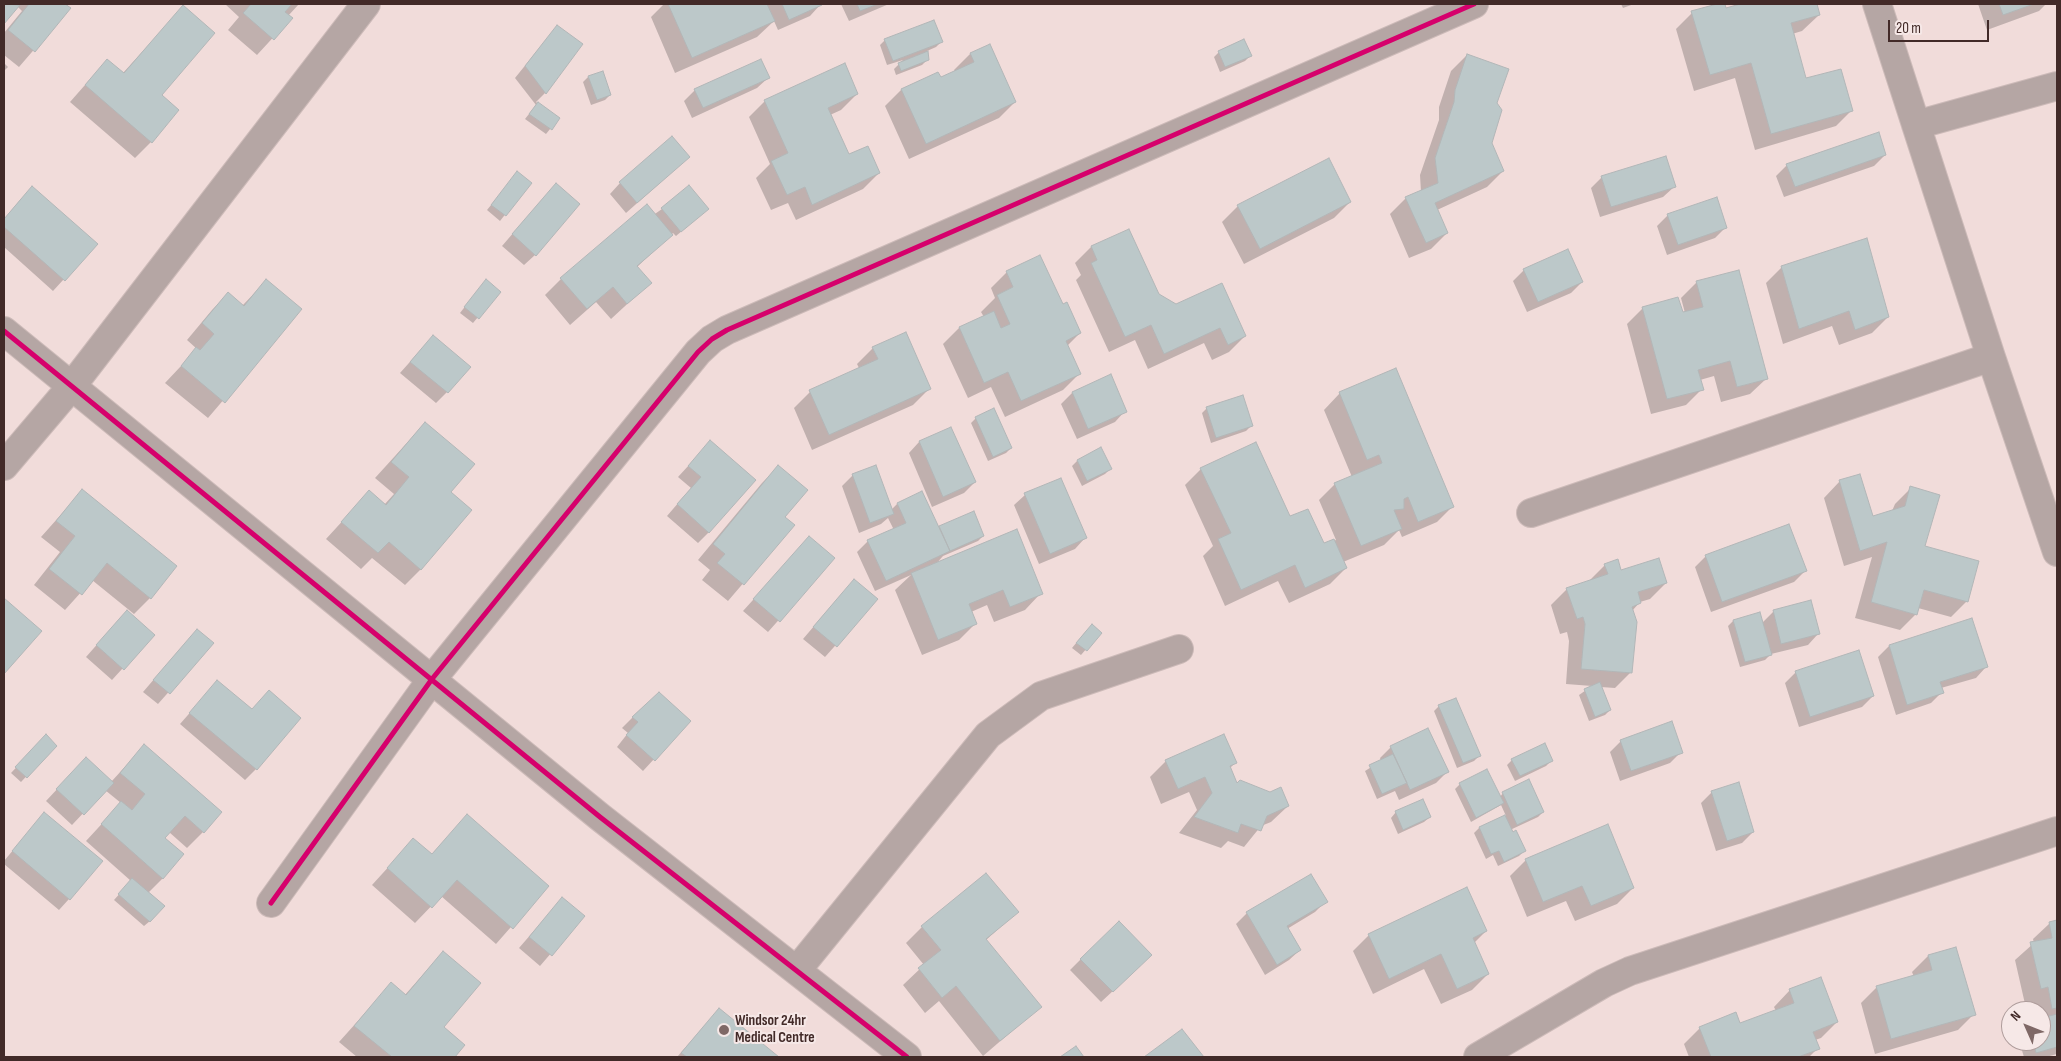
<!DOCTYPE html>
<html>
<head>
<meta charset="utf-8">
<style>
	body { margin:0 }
	#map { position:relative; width:2061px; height:1061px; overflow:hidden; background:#f1dcda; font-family:"Sofia Sans Condensed",sans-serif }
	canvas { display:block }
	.frame { position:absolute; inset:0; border:5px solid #422a28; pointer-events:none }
	.north { position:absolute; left:2001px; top:1001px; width:50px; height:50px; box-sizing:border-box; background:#f6e8e7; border:1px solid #ae9c9b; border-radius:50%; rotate:314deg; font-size:14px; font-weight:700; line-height:20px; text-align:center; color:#422a28 }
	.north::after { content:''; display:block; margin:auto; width:18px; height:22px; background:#7f6866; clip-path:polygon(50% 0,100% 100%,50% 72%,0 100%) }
	.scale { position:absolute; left:1888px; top:20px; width:101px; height:22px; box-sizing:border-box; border:2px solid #422a28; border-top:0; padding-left:6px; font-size:15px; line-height:18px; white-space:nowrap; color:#422a28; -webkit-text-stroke:4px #f6e8e7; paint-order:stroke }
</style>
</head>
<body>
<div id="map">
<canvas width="2061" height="1061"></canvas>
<div class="frame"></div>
<div class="north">N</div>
<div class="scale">20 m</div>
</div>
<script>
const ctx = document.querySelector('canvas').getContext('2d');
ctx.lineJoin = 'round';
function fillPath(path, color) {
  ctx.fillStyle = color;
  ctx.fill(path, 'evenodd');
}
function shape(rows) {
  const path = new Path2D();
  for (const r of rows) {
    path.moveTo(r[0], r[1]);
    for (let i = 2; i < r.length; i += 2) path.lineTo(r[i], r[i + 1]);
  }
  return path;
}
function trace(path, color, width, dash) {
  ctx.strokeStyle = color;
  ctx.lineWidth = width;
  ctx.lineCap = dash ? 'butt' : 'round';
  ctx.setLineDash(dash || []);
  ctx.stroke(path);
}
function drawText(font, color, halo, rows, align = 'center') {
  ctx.font = font + ' "Sofia Sans Condensed",sans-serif';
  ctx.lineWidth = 4;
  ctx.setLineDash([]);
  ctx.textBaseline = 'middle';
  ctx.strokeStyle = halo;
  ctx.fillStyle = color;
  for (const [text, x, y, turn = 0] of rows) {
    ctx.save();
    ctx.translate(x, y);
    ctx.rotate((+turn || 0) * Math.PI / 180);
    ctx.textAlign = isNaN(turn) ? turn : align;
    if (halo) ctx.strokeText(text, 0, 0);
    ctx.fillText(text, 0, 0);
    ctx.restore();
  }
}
const shadow = shape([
	[4,4,63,4,69,9,19,67,4,55,4,33,22,11,17,6,4,23],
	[225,4,299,4,288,16,291,18,257,55,228,30,239,17],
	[664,4,707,4,708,6,712,4,820,5,810,16,778,30,774,21,757,37,675,73,651,17],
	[841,4,889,4,849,21],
	[1621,4,1634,4,1623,8],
	[1721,4,1724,4,1726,10,1745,4,1816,4,1819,15,1802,31,1792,34,1805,80,1852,110,1836,126,1755,150,1735,78,1694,91,1676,29,1692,13],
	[1978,4,2046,4,2039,11,1987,30],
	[183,7,151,142,135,158,70,102,107,60,123,73],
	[557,26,545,93,536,102,559,118,546,134,525,119,536,105,515,78],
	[885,40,941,42,936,47,927,51,927,60,922,65,896,75,894,69,903,60,887,65,880,45],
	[989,46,1015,102,999,118,909,159,885,106,901,90,938,73,941,79,955,72,954,70,970,54],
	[1219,52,1250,56,1245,61,1220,72,1214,57],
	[1467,55,1496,103,1490,143,1503,171,1487,187,1437,210,1447,233,1431,249,1409,258,1390,214,1406,198,1421,192,1420,175,1439,120,1439,107,1451,71],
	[4,63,8,67,4,71],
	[588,77,610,95,605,100,591,105,583,82],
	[768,78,757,88,692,118,684,101,695,90],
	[857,94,841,110,830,115,848,156,879,173,863,189,796,220,788,203,771,210,756,178,770,164,749,117,765,101],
	[1885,155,1874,166,1784,197,1776,176,1787,165],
	[689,157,626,213,610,194,620,183],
	[517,173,530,183,500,221,487,210],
	[1602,177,1674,187,1663,197,1600,217,1591,188],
	[545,196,535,255,524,265,502,246],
	[21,199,96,244,53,291,4,247,4,219],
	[1350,202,1334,218,1244,264,1222,222,1238,206],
	[662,209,702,214,676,236,673,233,637,267,650,283,611,319,596,302,570,325,545,295,561,279],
	[1668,215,1726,227,1715,238,1667,255,1657,226],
	[1129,230,1158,295,1176,306,1245,336,1229,352,1212,360,1204,343,1148,369,1135,340,1109,352,1076,280,1081,275,1075,263,1091,247],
	[1782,267,1888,317,1872,333,1839,345,1832,326,1783,344,1766,283],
	[1524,270,1582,282,1571,293,1527,312,1513,281],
	[1007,272,1062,306,1080,333,1067,346,1079,374,1063,390,1005,417,991,387,968,398,943,344,959,328,984,317,981,312,995,298,991,288],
	[266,281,301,309,208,418,165,383,197,349,187,340,212,310,228,294,242,306],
	[1697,282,1767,378,1750,394,1721,402,1714,376,1700,380,1702,389,1686,405,1651,414,1627,324,1643,308,1685,313,1681,298],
	[481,286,499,292,473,323,460,313],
	[433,336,447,392,436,403,400,373],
	[873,348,929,389,913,405,812,450,794,408,810,392,859,368,857,364],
	[1110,376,1125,411,1115,422,1077,439,1061,404,1072,393],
	[1340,393,1453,506,1437,522,1402,537,1399,530,1384,545,1343,562,1346,568,1330,584,1289,603,1278,581,1225,606,1203,556,1213,546,1185,485,1201,469,1289,518,1323,545,1336,540,1319,500,1335,484,1352,477,1324,410],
	[1207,408,1251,426,1246,431,1211,443,1202,413],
	[976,418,1011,448,1006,453,988,461,971,423],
	[425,423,449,492,421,569,405,585,372,558,361,569,326,539,369,492,384,505,394,494,375,478],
	[951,428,975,482,964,493,932,507,909,453,919,442],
	[1101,449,1111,468,1105,474,1082,486,1072,466,1077,461],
	[700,453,709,532,698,543,667,516,691,488,678,477],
	[778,467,784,517,793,525,728,601,702,580,710,570,698,560,762,483],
	[853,475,891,510,897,504,938,529,940,527,983,536,978,541,943,556,936,564,1041,593,1025,610,994,622,987,605,971,612,975,624,959,640,922,655,895,590,911,575,875,591,857,552,868,541,894,530,888,518,881,524,859,533,842,486],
	[1840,481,1872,518,1892,511,1895,504,1911,488,1924,547,1967,601,1951,617,1918,608,1916,614,1900,630,1855,618,1872,557,1844,566,1824,498],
	[82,491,150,598,134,614,92,580,65,610,34,585,60,552,41,537],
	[1025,495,1085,538,1075,549,1039,564,1014,505],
	[809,538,833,559,768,632,743,611],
	[1706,556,1805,571,1794,582,1711,612,1695,567],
	[1605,565,1620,572,1666,583,1650,599,1640,602,1632,611,1631,672,1615,688,1601,687,1610,710,1605,715,1589,721,1579,695,1592,686,1566,684,1569,641,1567,632,1560,634,1551,605,1567,589,1589,581],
	[844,591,877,599,825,657,803,639],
	[4,600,40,631,4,672],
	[1773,612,1818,634,1808,645,1771,654,1765,660,1740,667,1728,626,1733,621,1759,613,1762,623],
	[116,623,153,635,112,680,86,657],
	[1086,631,1100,633,1081,655,1072,648],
	[186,642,212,643,158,704,143,692],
	[1889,646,1986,667,1976,678,1941,688,1942,692,1931,703,1896,715,1878,657],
	[1796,672,1873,696,1862,707,1799,727,1785,683],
	[217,682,256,769,245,780,180,724],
	[646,704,689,721,643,771,617,747,628,733,622,728],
	[1439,706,1479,756,1474,761,1457,768,1434,711],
	[46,736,55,746,21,782,11,773],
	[1621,741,1681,752,1670,763,1620,781,1610,752],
	[144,746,203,832,187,848,169,832,164,838,163,878,148,893,150,921,144,926,114,900,131,881,86,841,121,803,105,790,72,825,46,801,75,770,111,782],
	[1391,747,1447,772,1436,783,1399,800,1395,791,1377,799,1365,771,1381,761,1380,758],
	[1512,760,1552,760,1546,766,1515,781,1507,765],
	[1166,761,1235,763,1229,769,1237,785,1288,806,1271,822,1261,826,1244,847,1228,841,1221,848,1179,833,1197,810,1189,792,1161,804,1150,777],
	[1460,784,1500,797,1503,793,1543,812,1538,817,1510,830,1524,851,1519,856,1498,866,1493,855,1486,859,1474,833,1479,828,1506,816,1501,805,1471,822,1455,789],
	[1712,792,1753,832,1742,843,1716,851,1701,803],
	[1396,812,1430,817,1424,822,1398,834,1391,818],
	[467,816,547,886,496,944,441,896,415,923,372,885,413,840,431,855],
	[34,825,69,899,59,910,4,864,4,861],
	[1526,860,1633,888,1617,904,1575,921,1566,901,1527,917,1510,876],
	[1326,901,1315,912,1287,929,1300,950,1289,960,1265,975,1236,924,1247,913],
	[552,910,583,916,540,966,519,948],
	[1017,912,986,940,1040,1007,983,1056,939,1001,925,1013,903,985,924,965,906,943,922,927],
	[2057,921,2057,1054,2046,1057,2024,1057,2019,1041,2041,1041,2041,1011,2034,1011,2032,1003,2025,1004,2015,960,2034,943,2033,939,2050,923],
	[1486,931,1474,943,1488,974,1472,990,1441,1004,1424,969,1373,994,1353,951,1369,935],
	[1955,948,1974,1014,1958,1030,1875,1054,1861,1003,1877,987,1914,977,1912,972,1928,956],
	[443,952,442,1027,464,1045,454,1057,357,1057,339,1042,391,984,404,996],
	[1081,959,1140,966,1101,1002,1070,970],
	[1790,990,1837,1022,1821,1038,1815,1040,1818,1048,1809,1057,1689,1057,1684,1044,1700,1028,1740,1025,1776,1011,1774,1007],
	[719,1009,777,1057,677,1057],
	[1182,1030,1202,1057,1146,1057]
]);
const building = shape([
	[4,4,20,5,4,24,4,4],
	[29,4,65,4,71,8,35,52,8,30,29,4],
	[251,4,292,4,285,12,293,18,274,40,243,13,251,4],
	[668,4,767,4,775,21,692,58,668,4],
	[782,4,821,4,822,5,789,20,782,4],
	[857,4,878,4,860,11,857,4],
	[1717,4,1725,4,1726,8,1740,4,1817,4,1820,15,1791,23,1806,78,1841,69,1853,111,1771,134,1751,63,1710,75,1691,11,1717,4],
	[1999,4,2034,4,2003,15,1999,4],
	[183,5,215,33,162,95,179,110,152,143,85,85,107,59,124,73,183,5],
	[934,20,943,42,893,61,884,39,934,20],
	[557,25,583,44,546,94,525,66,557,25],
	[1244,39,1252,56,1225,67,1218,51,1244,39],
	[990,44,1016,102,926,144,901,89,938,72,941,77,974,62,970,53,990,44],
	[928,51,929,60,901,71,898,63,928,51],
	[1467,54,1509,69,1497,103,1502,110,1492,143,1504,171,1435,203,1448,233,1426,243,1405,197,1438,183,1435,158,1454,102,1455,90,1467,54],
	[761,59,770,78,703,108,694,89,761,59],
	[845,63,858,94,828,108,849,154,868,146,880,173,812,205,805,187,787,195,771,161,788,153,764,100,845,63],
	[603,71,611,95,597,100,588,76,603,71],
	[538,102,560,118,552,130,529,114,538,102],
	[1879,132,1886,155,1795,187,1786,164,1879,132],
	[672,136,690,157,637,203,619,182,672,136],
	[1666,156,1676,187,1611,207,1601,176,1666,156],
	[1329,158,1351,202,1260,249,1237,205,1329,158],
	[517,171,532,183,506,216,491,205,517,171],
	[556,183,580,204,536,256,512,234,556,183],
	[689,185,709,209,681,232,661,208,689,185],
	[32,186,98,244,65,281,4,227,4,219,32,186],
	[1717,197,1727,228,1678,245,1667,214,1717,197],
	[647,204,673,235,637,266,652,283,627,304,613,287,587,309,560,278,647,204],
	[1129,229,1159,294,1176,304,1222,283,1246,336,1228,345,1220,328,1164,354,1151,325,1125,337,1091,263,1097,260,1091,246,1129,229],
	[1867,238,1889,317,1855,330,1849,311,1799,329,1781,266,1867,238],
	[1568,249,1583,282,1538,302,1523,269,1568,249],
	[1040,255,1063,304,1067,302,1081,333,1066,341,1081,374,1021,401,1008,372,984,383,959,327,994,311,1001,328,1010,324,997,295,1013,287,1006,271,1040,255],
	[1739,270,1768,379,1737,387,1730,361,1698,370,1704,390,1667,399,1642,307,1678,297,1683,312,1703,307,1696,281,1739,270],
	[266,279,302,309,225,403,181,366,196,347,200,350,214,334,202,323,228,292,244,306,266,279],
	[486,279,501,292,479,319,464,307,486,279],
	[906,332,931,389,829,435,809,390,878,359,872,347,906,332],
	[433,335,471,367,448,393,410,362,433,335],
	[1396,368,1454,507,1418,522,1408,497,1404,499,1404,509,1394,510,1402,529,1361,546,1334,483,1382,463,1379,455,1367,460,1339,392,1396,368],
	[1111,374,1127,412,1088,429,1072,392,1111,374],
	[1243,395,1253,426,1216,438,1206,407,1243,395],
	[994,408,1012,448,993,457,975,417,994,408],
	[425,422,475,464,451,492,472,510,421,570,389,542,378,553,341,522,369,490,386,505,409,477,391,462,425,422],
	[951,427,976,482,943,497,919,441,951,427],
	[710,440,756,480,709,533,677,504,701,477,688,466,710,440],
	[1256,442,1290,516,1308,509,1324,543,1334,539,1347,568,1305,588,1295,565,1241,590,1218,539,1231,533,1200,468,1256,442],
	[1101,447,1112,469,1087,481,1077,460,1101,447],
	[778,465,808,490,785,517,795,525,744,585,717,563,725,554,713,544,778,465],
	[876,465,894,514,870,523,852,474,876,465],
	[1860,474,1873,516,1905,506,1910,486,1940,495,1925,546,1979,561,1968,602,1924,590,1917,615,1871,602,1887,542,1860,551,1839,480,1860,474],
	[1061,478,1087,538,1050,554,1024,493,1061,478],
	[82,489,177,566,151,599,107,563,82,595,49,569,75,536,56,521,82,489],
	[922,491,950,551,886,581,867,540,906,523,897,503,922,491],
	[974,511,984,536,950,551,939,526,974,511],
	[1789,524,1807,571,1722,602,1705,555,1789,524],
	[1017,529,1043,594,1010,607,1003,590,969,604,977,624,938,640,911,573,1017,529],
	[809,536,835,558,780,622,753,599,809,536],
	[1659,558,1667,583,1638,592,1641,603,1632,607,1637,622,1632,673,1581,669,1585,624,1583,617,1577,619,1566,588,1608,574,1604,564,1618,559,1621,570,1659,558],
	[854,579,878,599,837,647,813,627,854,579],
	[4,598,42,631,4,674,4,598],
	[1811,600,1820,634,1781,644,1773,610,1811,600],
	[127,610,155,635,124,670,96,645,127,610],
	[1760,612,1772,655,1745,662,1733,620,1760,612],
	[1972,618,1988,667,1940,682,1944,693,1907,705,1889,645,1972,618],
	[1092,624,1102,633,1087,651,1076,643,1092,624],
	[197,629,214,643,170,694,153,680,197,629],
	[1859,650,1874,696,1810,717,1795,671,1859,650],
	[217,680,252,709,269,690,301,718,257,770,189,713,217,680],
	[1600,682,1611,710,1595,717,1584,689,1600,682],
	[659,692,691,721,655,761,626,735,638,722,632,717,659,692],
	[1456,698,1481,756,1463,763,1438,705,1456,698],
	[1672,721,1683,753,1631,771,1620,740,1672,721],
	[1428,728,1449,772,1410,790,1390,746,1428,728],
	[46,734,57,746,27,778,15,767,46,734],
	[1224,734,1237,763,1230,766,1237,783,1240,780,1270,792,1281,787,1289,806,1267,816,1261,831,1241,824,1238,833,1194,817,1212,793,1205,777,1178,789,1165,760,1224,734],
	[1545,743,1553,761,1520,776,1511,759,1545,743],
	[144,744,222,812,204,833,185,816,165,838,184,854,163,879,101,824,121,801,132,810,145,794,120,773,144,744],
	[1393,754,1407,783,1382,794,1369,765,1393,754],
	[86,757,114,783,84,815,56,789,86,757],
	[1487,769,1504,803,1476,818,1459,783,1487,769],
	[1529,779,1544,812,1517,825,1502,792,1529,779],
	[1739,782,1754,832,1727,841,1711,791,1739,782],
	[1423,799,1431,817,1403,830,1395,811,1423,799],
	[44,812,103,861,70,900,12,851,44,812],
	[467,814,549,886,513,929,457,880,432,908,387,868,413,838,432,854,467,814],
	[1505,815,1513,832,1516,830,1526,851,1504,862,1499,851,1491,854,1479,827,1505,815],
	[1608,824,1634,888,1591,906,1582,886,1543,902,1525,859,1608,824],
	[986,873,1019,912,986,939,1042,1007,1000,1041,956,986,942,998,918,968,941,950,921,926,986,873],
	[1311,874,1328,902,1287,926,1301,950,1277,965,1246,912,1311,874],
	[132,878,165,906,150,922,118,894,132,878],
	[1467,887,1487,931,1473,938,1489,974,1457,989,1441,954,1389,979,1368,934,1467,887],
	[562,897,585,916,552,956,529,937,562,897],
	[2057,920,2057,1008,2052,1009,2048,987,2041,989,2030,942,2052,938,2049,922,2057,920],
	[1119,921,1152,955,1113,992,1080,959,1119,921],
	[1956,947,1976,1015,1891,1039,1876,986,1932,970,1928,955,1956,947],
	[443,951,481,983,444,1027,465,1045,455,1057,392,1057,354,1026,391,982,406,995,443,951],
	[1821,977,1838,1022,1813,1032,1820,1049,1798,1057,1711,1057,1699,1027,1736,1012,1740,1023,1794,1003,1789,989,1821,977],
	[719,1008,779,1057,687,1057,681,1053,719,1008],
	[2057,1014,2057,1047,2036,1053,2033,1041,2041,1041,2041,1018,2057,1014],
	[1182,1029,1204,1057,1144,1057,1182,1029],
	[1076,1046,1084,1057,1060,1057,1076,1046]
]);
const minor = shape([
	[1877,4,1991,357,2057,552],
	[1916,125,2057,86],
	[4,331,600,817,907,1057],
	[4,466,71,387,366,4],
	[1531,513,1991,357],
	[271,903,432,679,698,352,712,339,727,330,1474,4],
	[797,970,988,735,1041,696,1179,649],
	[1478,1057,1604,983,1630,971,2057,831]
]);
const cycleway = shape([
	[4,331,600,817,907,1057],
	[271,903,432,679,698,352,712,339,727,330,1474,4]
]);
const markers = [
	[724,1030,6,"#7f6866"]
];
const poiNames = [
	["Windsor 24hr",735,1021],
	["Medical Centre",735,1038]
];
fillPath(shadow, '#0003');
fillPath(building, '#bcc8c9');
trace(building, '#b2b6b7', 1);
trace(minor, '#ccbab8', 30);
trace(minor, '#b5a6a4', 28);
trace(cycleway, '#d6006c', 5);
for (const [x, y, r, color] of markers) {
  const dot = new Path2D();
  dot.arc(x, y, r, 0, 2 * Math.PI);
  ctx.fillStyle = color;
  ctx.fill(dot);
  trace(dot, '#f6e8e7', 2);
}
drawText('bold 15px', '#422a28', '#f6e8e7', poiNames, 'left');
</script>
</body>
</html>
